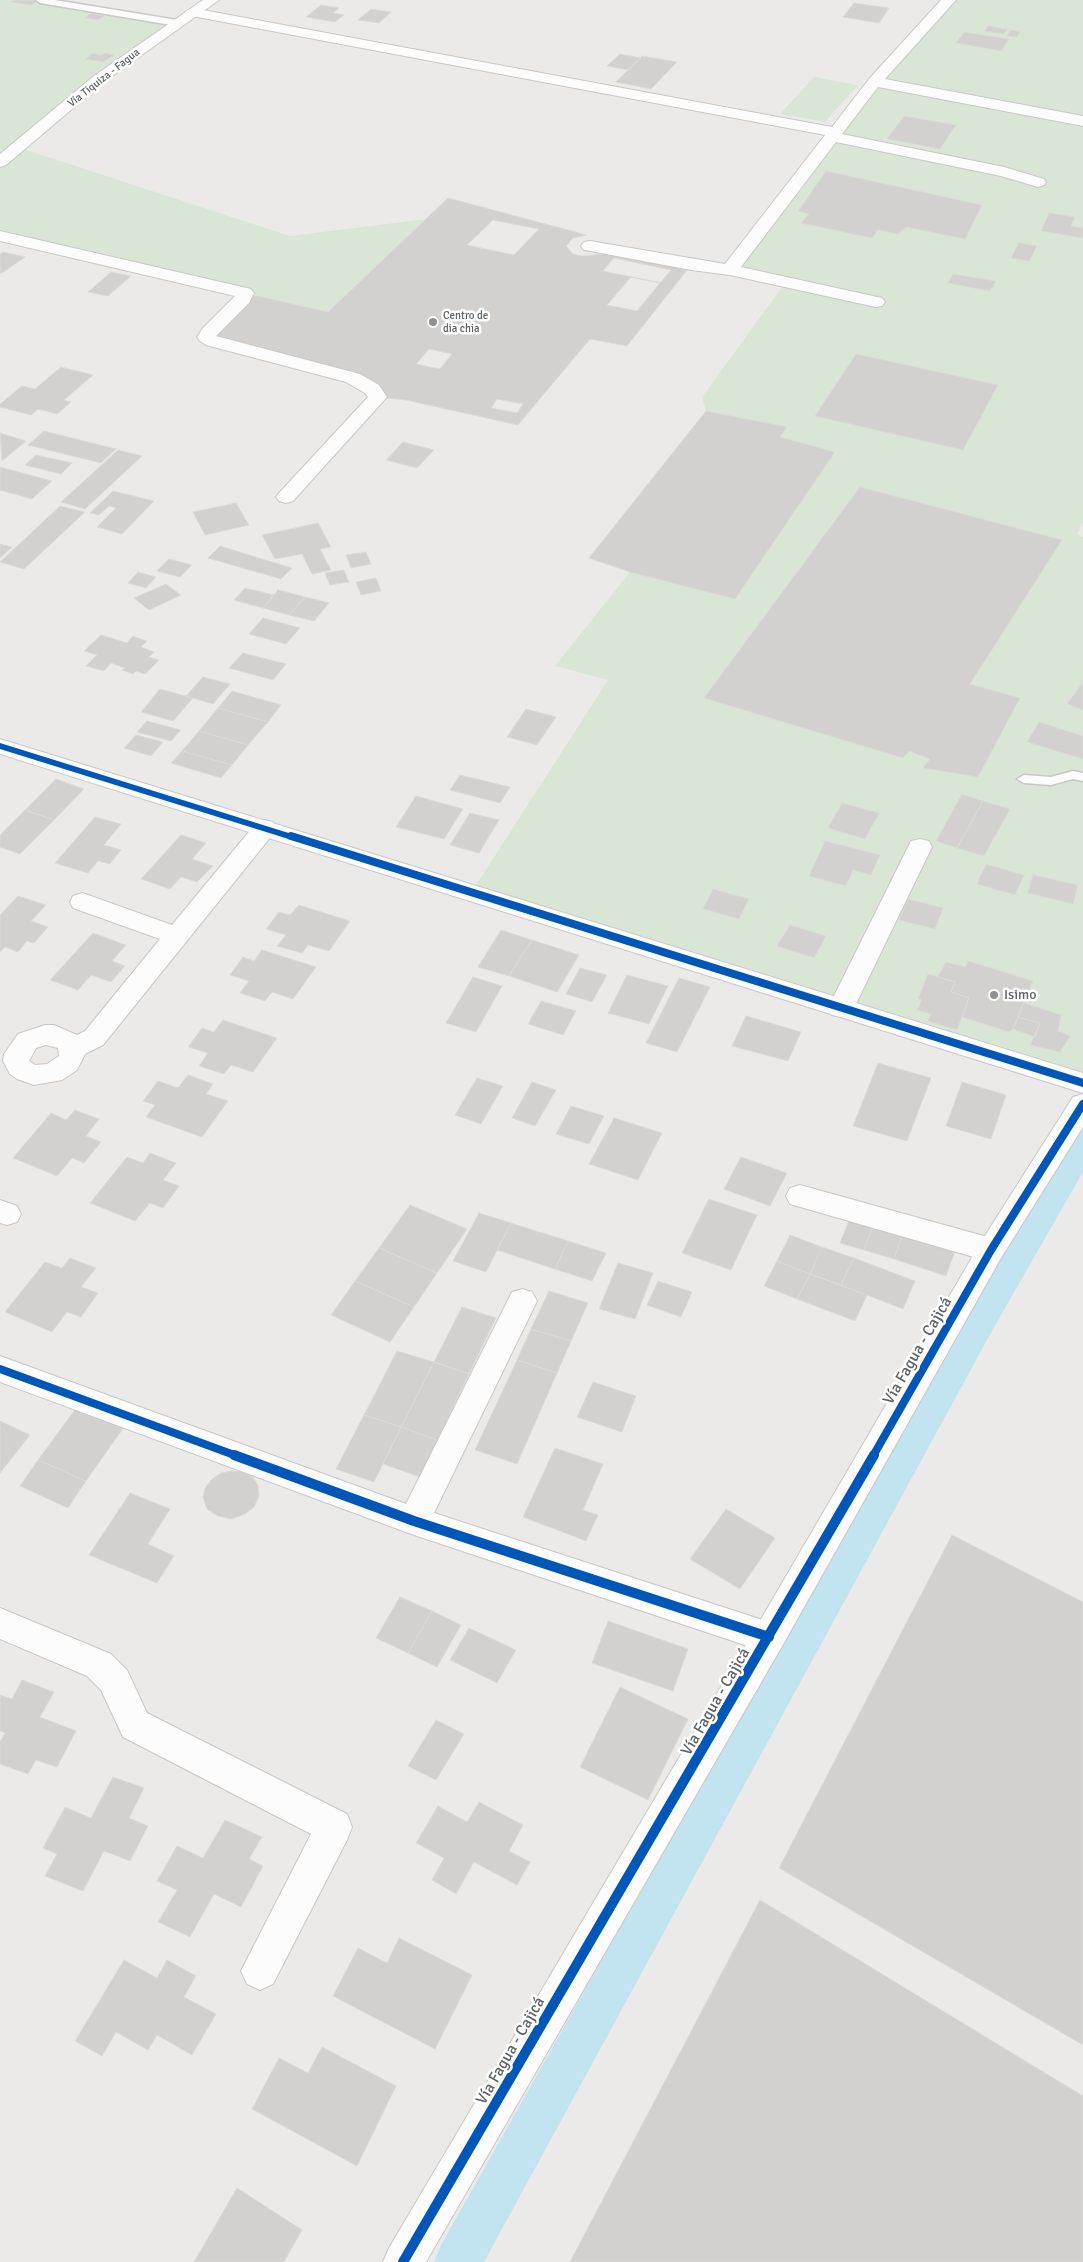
<!DOCTYPE html>
<html>
<head>
<meta charset="utf-8">
<style>
	body { margin:0 }
	canvas { display:block; background:#eceae8 }
</style>
</head>
<body>
<canvas width="1083" height="2262"></canvas>
<script>
const ctx = document.querySelector('canvas').getContext('2d');
ctx.lineJoin = 'round';
function fillPath(path, color) {
  ctx.fillStyle = color;
  ctx.fill(path, 'evenodd');
}
function shape(rows) {
  const path = new Path2D();
  for (const r of rows) {
    path.moveTo(r[0], r[1]);
    for (let i = 2; i < r.length; i += 2) path.lineTo(r[i], r[i + 1]);
  }
  return path;
}
function trace(path, color, width, dash) {
  ctx.strokeStyle = color;
  ctx.lineWidth = width;
  ctx.lineCap = dash ? 'butt' : 'round';
  ctx.setLineDash(dash || []);
  ctx.stroke(path);
}
function drawText(font, color, halo, rows, align = 'center') {
  ctx.font = font + ' Signika,sans-serif';
  ctx.lineWidth = 5;
  ctx.setLineDash([]);
  ctx.textBaseline = 'middle';
  ctx.strokeStyle = halo;
  ctx.fillStyle = color;
  for (const [text, x, y, turn = 0] of rows) {
    ctx.save();
    ctx.translate(x, y);
    ctx.rotate((+turn || 0) * Math.PI / 180);
    ctx.textAlign = isNaN(turn) ? turn : align;
    if (halo) ctx.strokeText(text, 0, 0);
    ctx.fillText(text, 0, 0);
    ctx.restore();
  }
}
const green = shape([
	[0,0,40,0,177,23,20,148,290,236,427,219,328,312,0,236],
	[949,0,1083,0,1083,522,1077,534,1083,537,1083,1083,471,893,608,680,555,666,630,572,589,558,706,411,702,397,785,283,730,270,832,137],
	[814,77,858,85,825,122,780,114]
]);
const canal = shape([
	[1083,1130,1083,1172,993,1329,484,2262,434,2262,441,2245,969,1309,1071,1134,1083,1130]
]);
const building = shape([
	[14,0,39,0,31,5,11,2,14,0],
	[854,3,889,8,879,23,843,17,854,3],
	[321,5,339,8,333,13,344,15,335,22,306,17,321,5],
	[371,9,391,12,379,23,358,20,371,9],
	[91,13,104,16,98,20,85,18,91,13],
	[988,26,1007,29,1004,34,985,31,988,26],
	[1011,30,1020,32,1017,37,1007,36,1011,30],
	[964,32,1009,39,1001,51,956,43,964,32],
	[94,53,101,56,105,53,114,55,103,62,85,59,94,53],
	[620,54,641,58,629,70,607,66,620,54],
	[642,56,677,62,651,89,616,82,642,56],
	[904,116,956,125,940,149,887,139,904,116],
	[826,171,982,205,965,239,906,227,898,234,878,230,872,238,801,223,809,214,798,211,826,171],
	[448,198,587,235,573,238,566,246,573,254,581,256,603,254,611,248,691,265,627,346,590,339,518,425,406,400,378,397,353,378,206,337,245,293,328,312,448,198],
	[1049,213,1075,217,1071,226,1083,228,1083,238,1041,231,1049,213],
	[493,220,539,229,514,255,467,245,493,220],
	[1019,243,1037,246,1029,261,1011,258,1019,243],
	[3,252,25,257,2,273,0,273,0,254,3,252],
	[614,258,671,270,660,283,603,271,614,258],
	[111,272,131,276,108,296,88,292,111,272],
	[953,274,996,281,990,291,948,283,953,274],
	[631,277,660,283,637,311,607,305,631,277],
	[429,349,452,354,440,369,416,364,429,349],
	[856,354,998,385,963,450,815,416,856,354],
	[61,367,93,375,64,400,71,402,57,414,38,409,31,415,0,407,0,404,22,386,35,389,61,367],
	[497,399,523,404,517,413,491,408,497,399],
	[706,411,787,427,780,437,835,452,735,599,630,572,589,558,706,411],
	[44,431,116,449,101,463,28,445,44,431],
	[0,433,26,441,2,461,0,433],
	[403,442,434,450,417,468,386,460,403,442],
	[118,450,142,456,85,509,61,502,118,450],
	[36,455,72,463,61,474,25,465,36,455],
	[0,467,52,481,32,499,0,490,0,467],
	[860,487,1062,540,970,684,1020,698,978,777,923,768,930,759,909,751,903,758,704,698,860,487],
	[113,491,154,501,122,534,97,527,116,508,109,506,99,515,90,513,113,491],
	[236,503,249,525,205,535,193,512,236,503],
	[60,506,85,512,24,569,0,562,60,506],
	[318,523,331,547,320,549,331,570,312,574,302,554,275,559,262,535,318,523],
	[0,544,12,547,0,558,0,544],
	[220,546,292,568,281,579,208,558,220,546],
	[366,552,371,564,351,568,346,555,366,552],
	[169,559,192,565,180,577,157,571,169,559],
	[344,570,349,582,330,585,325,573,344,570],
	[138,572,156,577,146,588,128,583,138,572],
	[376,578,381,591,361,595,356,582,376,578],
	[166,584,181,595,149,610,134,598,166,584],
	[245,588,274,595,263,608,234,600,245,588],
	[278,590,305,597,289,615,263,608,278,590],
	[305,597,329,603,314,621,289,615,305,597],
	[263,618,300,628,286,644,249,634,263,618],
	[101,635,127,643,133,636,147,641,141,647,154,652,149,657,159,660,145,674,136,671,133,674,122,670,125,668,111,663,104,671,86,666,97,655,84,651,101,635],
	[243,653,286,664,273,680,229,668,243,653],
	[203,677,230,684,213,704,186,696,203,677],
	[1083,682,1083,710,1067,704,1083,682],
	[160,689,193,698,173,721,141,712,160,689],
	[232,691,281,705,268,722,218,708,232,691],
	[218,708,268,722,248,745,199,731,218,708],
	[526,709,556,717,537,745,507,737,526,709],
	[147,721,181,730,171,741,137,732,147,721],
	[1039,722,1083,736,1083,759,1027,742,1039,722],
	[199,731,248,745,232,765,182,751,199,731],
	[136,735,163,742,151,756,124,748,136,735],
	[182,751,232,765,221,778,171,763,182,751],
	[460,775,510,787,500,803,450,790,460,775],
	[56,779,84,789,54,820,25,810,56,779],
	[962,794,983,801,957,848,936,841,962,794],
	[416,796,463,809,444,839,396,827,416,796],
	[983,801,1010,809,984,856,957,848,983,801],
	[842,803,879,813,865,839,828,828,842,803],
	[25,810,54,820,20,854,0,847,0,835,25,810],
	[470,813,499,820,479,853,450,845,470,813],
	[95,817,121,824,104,845,121,850,110,864,98,861,88,873,55,863,95,817],
	[181,835,206,843,192,859,213,866,197,882,181,877,170,889,141,879,181,835],
	[825,841,880,855,871,875,853,870,846,886,809,876,825,841],
	[986,864,1024,875,1015,895,977,884,986,864],
	[1033,875,1078,885,1073,904,1028,893,1033,875],
	[713,889,749,899,739,919,703,909,713,889],
	[18,896,46,905,31,921,48,927,34,943,27,941,18,952,5,947,0,952,0,915,18,896],
	[908,899,943,908,935,929,899,920,908,899],
	[299,905,350,921,329,951,308,945,302,953,277,946,286,935,266,929,279,912,290,915,299,905],
	[790,925,826,936,814,958,777,946,790,925],
	[501,930,532,940,509,976,478,967,501,930],
	[93,933,126,945,112,961,125,966,111,982,91,975,78,990,50,980,93,933],
	[532,940,579,955,557,992,509,976,532,940],
	[262,950,316,967,293,999,272,992,265,1001,240,993,249,981,230,975,243,957,254,961,262,950],
	[968,961,1033,981,1013,1029,1009,1032,962,1017,969,998,951,992,955,982,938,977,946,962,965,967,968,961],
	[580,968,607,975,592,1002,566,994,580,968],
	[928,974,955,982,951,992,969,998,957,1030,928,1021,931,1014,917,1010,922,1000,918,999,928,974],
	[627,975,668,986,649,1024,608,1013,627,975],
	[473,977,502,986,476,1032,446,1023,473,977],
	[679,978,710,987,677,1052,646,1043,679,978],
	[541,1001,576,1011,563,1035,528,1024,541,1001],
	[1024,1003,1061,1015,1058,1031,1070,1036,1060,1052,1030,1045,1040,1023,1018,1017,1024,1003],
	[746,1016,801,1032,788,1061,732,1046,746,1016],
	[1018,1017,1040,1023,1035,1037,1013,1029,1018,1017],
	[223,1020,277,1038,253,1072,231,1065,224,1074,199,1066,208,1053,188,1047,202,1028,214,1032,223,1020],
	[878,1063,931,1078,907,1141,853,1126,878,1063],
	[188,1075,213,1084,206,1094,228,1101,202,1137,146,1117,155,1105,143,1101,158,1081,178,1088,188,1075],
	[477,1078,503,1086,481,1124,455,1115,477,1078],
	[532,1082,556,1090,535,1126,512,1118,532,1082],
	[962,1082,1006,1095,991,1139,946,1126,962,1082],
	[571,1106,604,1116,589,1144,556,1134,571,1106],
	[75,1110,99,1119,86,1136,101,1142,84,1163,72,1158,57,1176,13,1158,51,1113,66,1120,75,1110],
	[614,1118,662,1133,638,1180,589,1164,614,1118],
	[150,1153,176,1163,163,1180,179,1186,163,1208,150,1203,135,1221,90,1203,127,1157,143,1163,150,1153],
	[741,1157,787,1173,770,1206,724,1189,741,1157],
	[709,1199,757,1215,731,1270,682,1253,709,1199],
	[410,1205,467,1229,437,1273,379,1248,410,1205],
	[479,1213,511,1223,486,1272,453,1261,479,1213],
	[850,1218,873,1225,864,1250,840,1243,850,1218],
	[511,1223,568,1241,555,1269,497,1250,511,1223],
	[873,1225,903,1234,894,1259,864,1250,873,1225],
	[903,1234,955,1251,946,1276,894,1259,903,1234],
	[790,1235,822,1247,810,1274,777,1261,790,1235],
	[568,1241,606,1253,592,1281,555,1269,568,1241],
	[822,1247,854,1258,841,1285,810,1274,822,1247],
	[379,1248,437,1273,414,1307,355,1281,379,1248],
	[70,1258,96,1268,81,1287,98,1293,81,1317,67,1312,52,1332,5,1312,45,1262,62,1268,70,1258],
	[854,1258,915,1281,903,1309,841,1285,854,1258],
	[777,1261,810,1274,797,1299,764,1286,777,1261],
	[618,1263,653,1273,635,1319,599,1309,618,1263],
	[810,1274,867,1295,855,1321,797,1299,810,1274],
	[355,1281,414,1307,390,1342,331,1315,355,1281],
	[658,1281,692,1292,681,1317,647,1305,658,1281],
	[549,1291,588,1303,571,1341,531,1329,549,1291],
	[462,1307,496,1318,469,1374,434,1362,462,1307],
	[531,1329,571,1341,557,1373,517,1360,531,1329],
	[397,1351,434,1362,401,1427,364,1415,397,1351],
	[517,1360,557,1373,517,1464,475,1450,517,1360],
	[434,1362,469,1374,437,1440,401,1427,434,1362],
	[593,1382,636,1396,622,1432,577,1417,593,1382],
	[77,1407,124,1427,86,1481,38,1460,77,1407],
	[364,1415,401,1427,374,1482,336,1469,364,1415],
	[0,1421,30,1435,0,1473,0,1421],
	[401,1427,437,1440,420,1477,383,1464,401,1427],
	[555,1448,603,1464,583,1510,598,1515,586,1541,523,1517,555,1448],
	[38,1460,86,1481,68,1508,20,1486,38,1460],
	[231,1471,243,1472,253,1477,258,1486,259,1496,254,1507,245,1514,231,1519,218,1516,207,1509,203,1497,205,1488,212,1479,221,1473,231,1471],
	[130,1493,170,1509,148,1544,174,1556,157,1583,89,1555,130,1493],
	[726,1509,775,1538,740,1589,690,1559,726,1509],
	[952,1535,1083,1602,1083,2045,779,1868,952,1535],
	[400,1597,432,1611,408,1653,376,1638,400,1597],
	[432,1611,461,1625,437,1667,408,1653,432,1611],
	[608,1621,688,1649,673,1691,592,1663,608,1621],
	[469,1628,516,1650,497,1683,450,1660,469,1628],
	[22,1680,54,1692,40,1717,76,1731,57,1767,36,1760,28,1774,0,1764,0,1742,5,1733,0,1731,0,1695,12,1699,22,1680],
	[620,1687,688,1719,648,1800,580,1767,620,1687],
	[436,1720,464,1734,436,1780,408,1766,436,1720],
	[113,1777,144,1788,129,1818,148,1826,130,1861,104,1851,83,1891,45,1876,57,1854,43,1848,65,1807,91,1818,113,1777],
	[479,1802,523,1825,509,1851,530,1862,517,1885,474,1862,456,1894,432,1880,444,1858,416,1843,438,1806,467,1822,479,1802],
	[225,1820,262,1837,249,1859,263,1866,241,1907,214,1894,190,1937,158,1922,177,1890,157,1881,177,1846,203,1858,225,1820],
	[760,1900,1083,2096,1083,2262,570,2262,760,1900],
	[399,1938,472,1975,435,2049,333,1996,358,1948,387,1963,399,1938],
	[124,1960,157,1978,167,1960,196,1976,184,1997,216,2014,192,2055,157,2035,148,2050,116,2032,102,2056,75,2041,124,1960],
	[322,2047,396,2086,357,2166,252,2109,279,2058,308,2073,322,2047],
	[237,2188,302,2230,284,2262,194,2262,237,2188]
]);
const service = shape([
	[36,0,55,0,177,20,181,23,177,26,40,3,36,0],
	[1073,771,1083,773,1083,781,1073,779,1051,785,1024,783,1017,779,1024,775,1051,777,1073,771]
]);
const minor = shape([
	[941,0,956,0,885,79,1083,116,1083,126,878,87,842,134,1004,167,1044,179,1046,182,1044,185,1038,187,1001,176,836,142,741,267,882,298,885,302,882,306,876,307,730,275,691,270,590,251,584,250,581,246,584,242,590,241,725,264,825,135,192,16,185,12,192,8,832,127,869,79,941,0],
	[0,231,251,289,254,293,249,303,216,336,360,374,379,385,387,397,293,501,286,503,279,501,276,497,279,493,368,397,365,393,346,382,206,345,200,341,197,337,203,328,235,296,0,241,0,231],
	[265,820,273,822,277,828,273,834,103,1045,85,1054,77,1070,62,1080,34,1085,17,1079,10,1074,3,1061,4,1054,18,1034,45,1025,54,1025,77,1035,85,1031,160,939,73,908,70,902,73,896,82,893,91,896,172,925,257,822,265,820],
	[46,1045,58,1048,59,1056,47,1064,35,1065,29,1061,36,1048,46,1045],
	[920,839,929,841,932,847,854,1008,850,1015,841,1017,832,1015,828,1008,908,847,911,841,920,839],
	[800,1185,991,1238,1001,1242,1005,1250,1001,1258,991,1262,790,1204,786,1196,790,1188,800,1185],
	[0,1200,17,1206,21,1214,17,1222,7,1225,0,1223,0,1200],
	[522,1289,532,1292,537,1301,434,1513,781,1626,786,1637,781,1648,769,1653,414,1535,0,1382,0,1356,406,1504,512,1292,522,1289],
	[0,1608,111,1654,127,1670,147,1713,347,1814,352,1827,347,1840,273,1984,260,1990,247,1984,241,1971,311,1834,123,1737,101,1690,87,1676,0,1639,0,1608]
]);
const tertiary = shape([
	[203,0,219,0,104,82,6,165,0,167,0,154,94,76,203,0],
	[0,739,1083,1073,1083,1093,0,754,0,739],
	[1083,1094,1083,1127,1001,1258,781,1648,426,2262,383,2262,389,2248,757,1626,981,1242,1073,1097,1083,1094]
]);
const cyclewayFar2 = shape([
	[0,746,295,838]
]);
const cyclewayFar1 = shape([
	[291,836,1083,1083],
	[0,1369,237,1456],
	[873,1456,991,1250,1083,1104]
]);
const cycleway = shape([
	[234,1455,414,1521,769,1637],
	[403,2262,874,1455]
]);
const markers = [
	[433,322,5,"#909292"],
	[994,995,5,"#909292"]
];
const farStreetnames = [
	["Vía Tiquiza - Fagua",104,78,-38]
];
const farPoinames = [
	["Centro de",443,316],
	["dia chia",443,329]
];
const poiNames = [
	["Isimo",1004,995]
];
const nearStreetnames = [
	["Vía Fagua - Cajicá",918,1351,-60],
	["Vía Fagua - Cajicá",716,1702,-60],
	["Vía Fagua - Cajicá",511,2051,-60]
];
fillPath(green, '#d9e6d5');
fillPath(canal, '#c2e3f0');
fillPath(building, '#d3d1d0');
trace(building, '#dcdad7', 1);
trace(service, '#c9c8c7', 3);
trace(minor, '#c9c8c7', 2);
trace(tertiary, '#c9c8c7', 2);
fillPath(service, '#fcfcfc');
fillPath(minor, '#fcfcfc');
fillPath(tertiary, '#fcfcfc');
trace(cyclewayFar2, '#0057b8', 5.5);
trace(cyclewayFar1, '#0057b8', 8);
trace(cycleway, '#0057b8', 10);
for (const [x, y, r, color] of markers) {
  const dot = new Path2D();
  dot.arc(x, y, r, 0, 2 * Math.PI);
  ctx.fillStyle = color;
  ctx.fill(dot);
  trace(dot, '#fff', 2);
}
drawText('11px', '#5e6264', '#fff', farStreetnames);
drawText('11px', '#5e6264', '#fff', farPoinames, 'left');
drawText('14px', '#5e6264', '#fff', poiNames, 'left');
drawText('16px', '#5e6264', '#fff', nearStreetnames);
</script>
</body>
</html>
